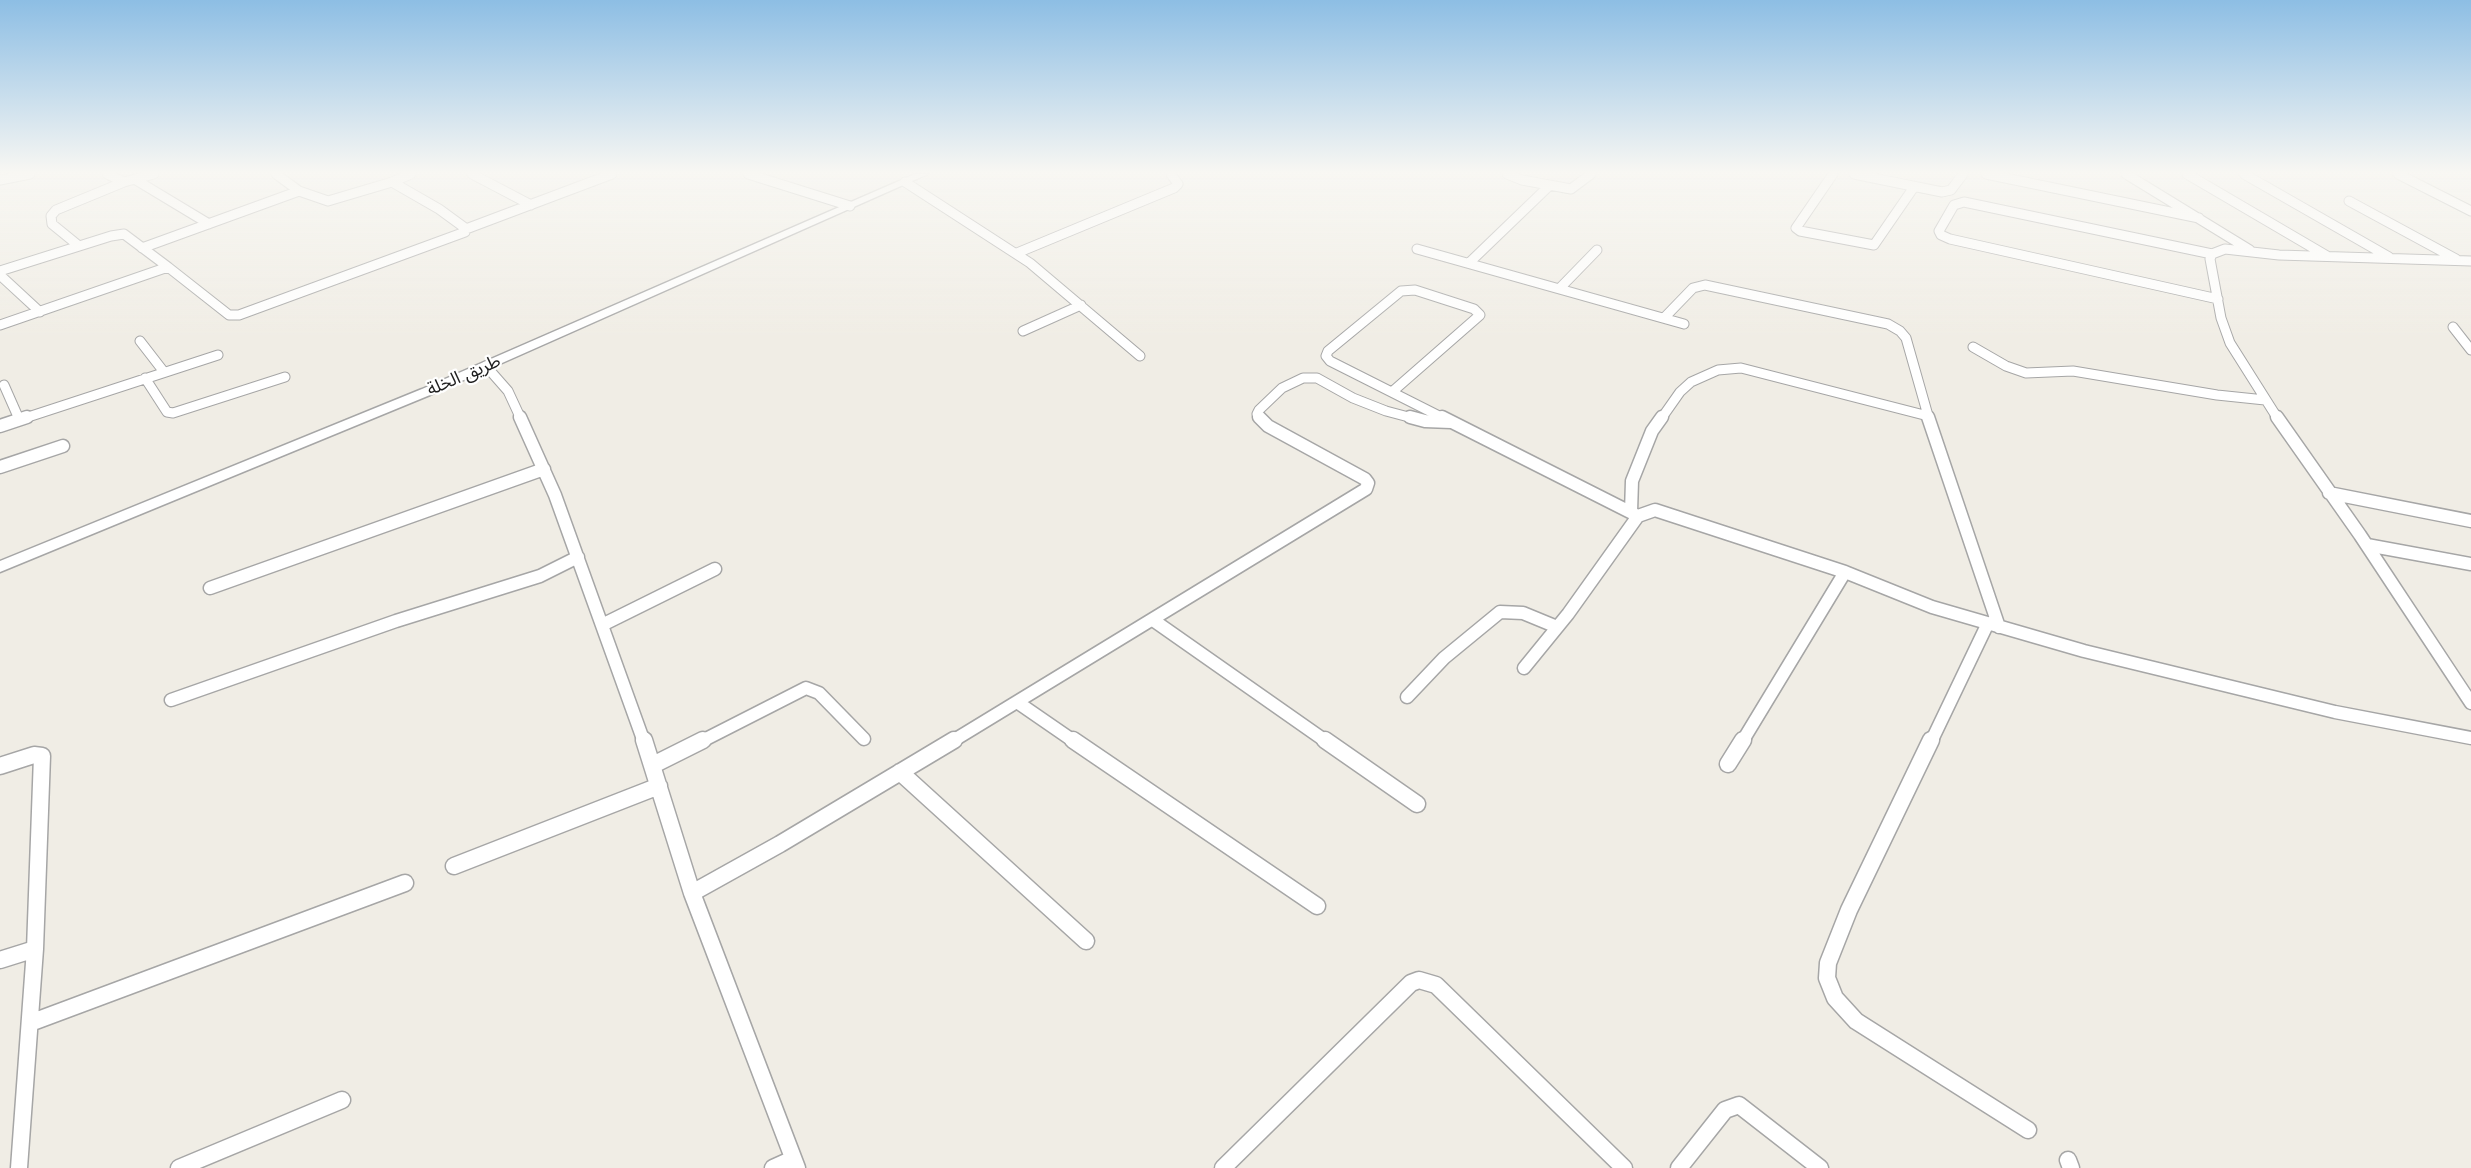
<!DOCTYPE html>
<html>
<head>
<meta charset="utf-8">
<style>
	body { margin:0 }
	canvas { display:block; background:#f0ede5 }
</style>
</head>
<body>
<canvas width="2471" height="1168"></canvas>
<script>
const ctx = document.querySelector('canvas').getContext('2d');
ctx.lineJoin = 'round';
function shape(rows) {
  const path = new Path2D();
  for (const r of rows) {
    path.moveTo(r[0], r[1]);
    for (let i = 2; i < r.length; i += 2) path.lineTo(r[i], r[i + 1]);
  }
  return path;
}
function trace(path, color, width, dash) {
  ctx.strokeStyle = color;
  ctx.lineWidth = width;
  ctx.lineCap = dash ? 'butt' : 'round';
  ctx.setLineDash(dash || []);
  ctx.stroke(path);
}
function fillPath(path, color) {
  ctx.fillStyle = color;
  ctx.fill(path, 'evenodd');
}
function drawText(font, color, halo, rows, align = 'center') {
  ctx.font = font + ' "DM Sans","Noto Sans Arabic",sans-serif';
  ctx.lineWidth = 4.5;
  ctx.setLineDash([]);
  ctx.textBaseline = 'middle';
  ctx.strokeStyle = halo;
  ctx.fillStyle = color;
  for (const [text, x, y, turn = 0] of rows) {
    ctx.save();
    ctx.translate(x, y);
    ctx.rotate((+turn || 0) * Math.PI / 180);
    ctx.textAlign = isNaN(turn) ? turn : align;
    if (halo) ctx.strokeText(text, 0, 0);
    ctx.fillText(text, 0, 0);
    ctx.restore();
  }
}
const minorFar2 = shape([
	[107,174,124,182,154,174],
	[472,174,531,205],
	[748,174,850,206],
	[1507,174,1522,180,1571,189,1591,174],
	[1833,174,1796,228,1800,231,1874,245,1914,187],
	[1854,174,1942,192,1951,190,1963,174],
	[1986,174,2199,218],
	[2126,174,2250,250],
	[2187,174,2327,256],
	[2244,174,2389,257],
	[2398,174,2471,211],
	[0,180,30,174],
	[136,180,209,224],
	[905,182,1030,263,1140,356],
	[299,191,328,201,392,182],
	[2349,201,2456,259],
	[466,229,612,174],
	[79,246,52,224,51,216,56,210,124,182],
	[142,248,299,191,276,174],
	[1417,249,1684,324],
	[1017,253,1174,188,1178,184,1171,174],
	[2212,254,1964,202,1954,205,1939,231,1941,235,1950,239,2218,299],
	[1469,263,1549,186],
	[168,267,229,315,239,315,465,232,465,228,439,209,392,182,411,174],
	[0,271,111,236,124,234,168,267,0,325],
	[0,275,40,312],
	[1560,288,1597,250],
	[1664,318,1693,288,1705,285,1888,324,1900,331,1906,338,1929,419],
	[2453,327,2471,350],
	[1023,331,1081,305],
	[140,341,164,372],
	[1973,347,2006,366,2026,373,2073,371,2217,395,2265,400],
	[486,366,508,391,521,419],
	[145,378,167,412,173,413,285,377],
	[4,385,19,419],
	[1392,392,1480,315,1474,309,1415,290,1401,291,1328,351,1326,356,1330,361,1445,419],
	[22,419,218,355],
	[1260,419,1257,414,1259,410,1282,388,1303,378,1317,378,1353,398,1386,411,1416,419],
	[1661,419,1680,392,1691,382,1718,370,1741,368,1928,416],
	[2278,419,2230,343,2221,318,2210,259,2212,254,2225,249,2279,255,2471,261]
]);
const minorFar1 = shape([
	[520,417,555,495,644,742],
	[1410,417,1425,421,1451,422],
	[1442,417,1638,516],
	[1928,417,1999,627],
	[2277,417,2360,535,2471,703],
	[0,426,27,417],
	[0,467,63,446],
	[2329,493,2471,521],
	[1631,512,1632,481,1652,431,1662,417],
	[2367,545,2471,564],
	[210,588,544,469],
	[1153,620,1327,742],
	[602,625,715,569],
	[1524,668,1568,614,1638,516,1655,510,1845,572,1932,607,2084,651,2335,712,2471,738],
	[1407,697,1444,658,1500,612,1523,613,1557,627],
	[171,700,396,621,540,576,578,557],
	[1017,702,1075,742],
	[700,742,806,688,819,693,864,739],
	[951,742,1366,489,1368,483,1365,479,1268,426,1259,417],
	[1742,742,1845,572],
	[1931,742,1988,623]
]);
const minor = shape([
	[644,740,692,893,797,1168],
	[1073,740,1317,906],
	[1325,740,1417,804],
	[1931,740,1849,910,1828,963,1827,978,1835,998,1856,1021,2028,1130],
	[1728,764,1743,740],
	[653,765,703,740],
	[0,766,34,755,42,756,35,949,19,1168],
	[900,772,1086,941],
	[454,866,659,786],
	[692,893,780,844,954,740],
	[0,960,35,949],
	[30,1023,405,883],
	[2068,1160,2071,1168],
	[179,1168,342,1100],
	[773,1168,793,1159],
	[1223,1168,1411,983,1419,980,1436,985,1624,1168],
	[1679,1168,1725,1110,1739,1105,1820,1168]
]);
const tertiary = shape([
	[915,174,928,174,430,395,0,572,0,561,422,389,915,174]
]);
const streetNames = [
	["طريق الخلة",464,376,-23]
];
trace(minorFar2, '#a6a6a6', 11);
trace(minorFar1, '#a6a6a6', 15);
trace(minor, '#a6a6a6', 19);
trace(tertiary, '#a6a6a6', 3);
trace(minorFar2, '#fff', 9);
trace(minorFar1, '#fff', 12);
trace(minor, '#fff', 16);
fillPath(tertiary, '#fff');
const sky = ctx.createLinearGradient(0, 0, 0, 338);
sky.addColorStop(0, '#8dbee4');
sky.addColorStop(0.51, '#f8f7f3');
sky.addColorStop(1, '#f8f7f300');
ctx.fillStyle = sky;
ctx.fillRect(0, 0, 2471, 338);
drawText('18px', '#1f1f1f', '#fff', streetNames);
</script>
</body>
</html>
